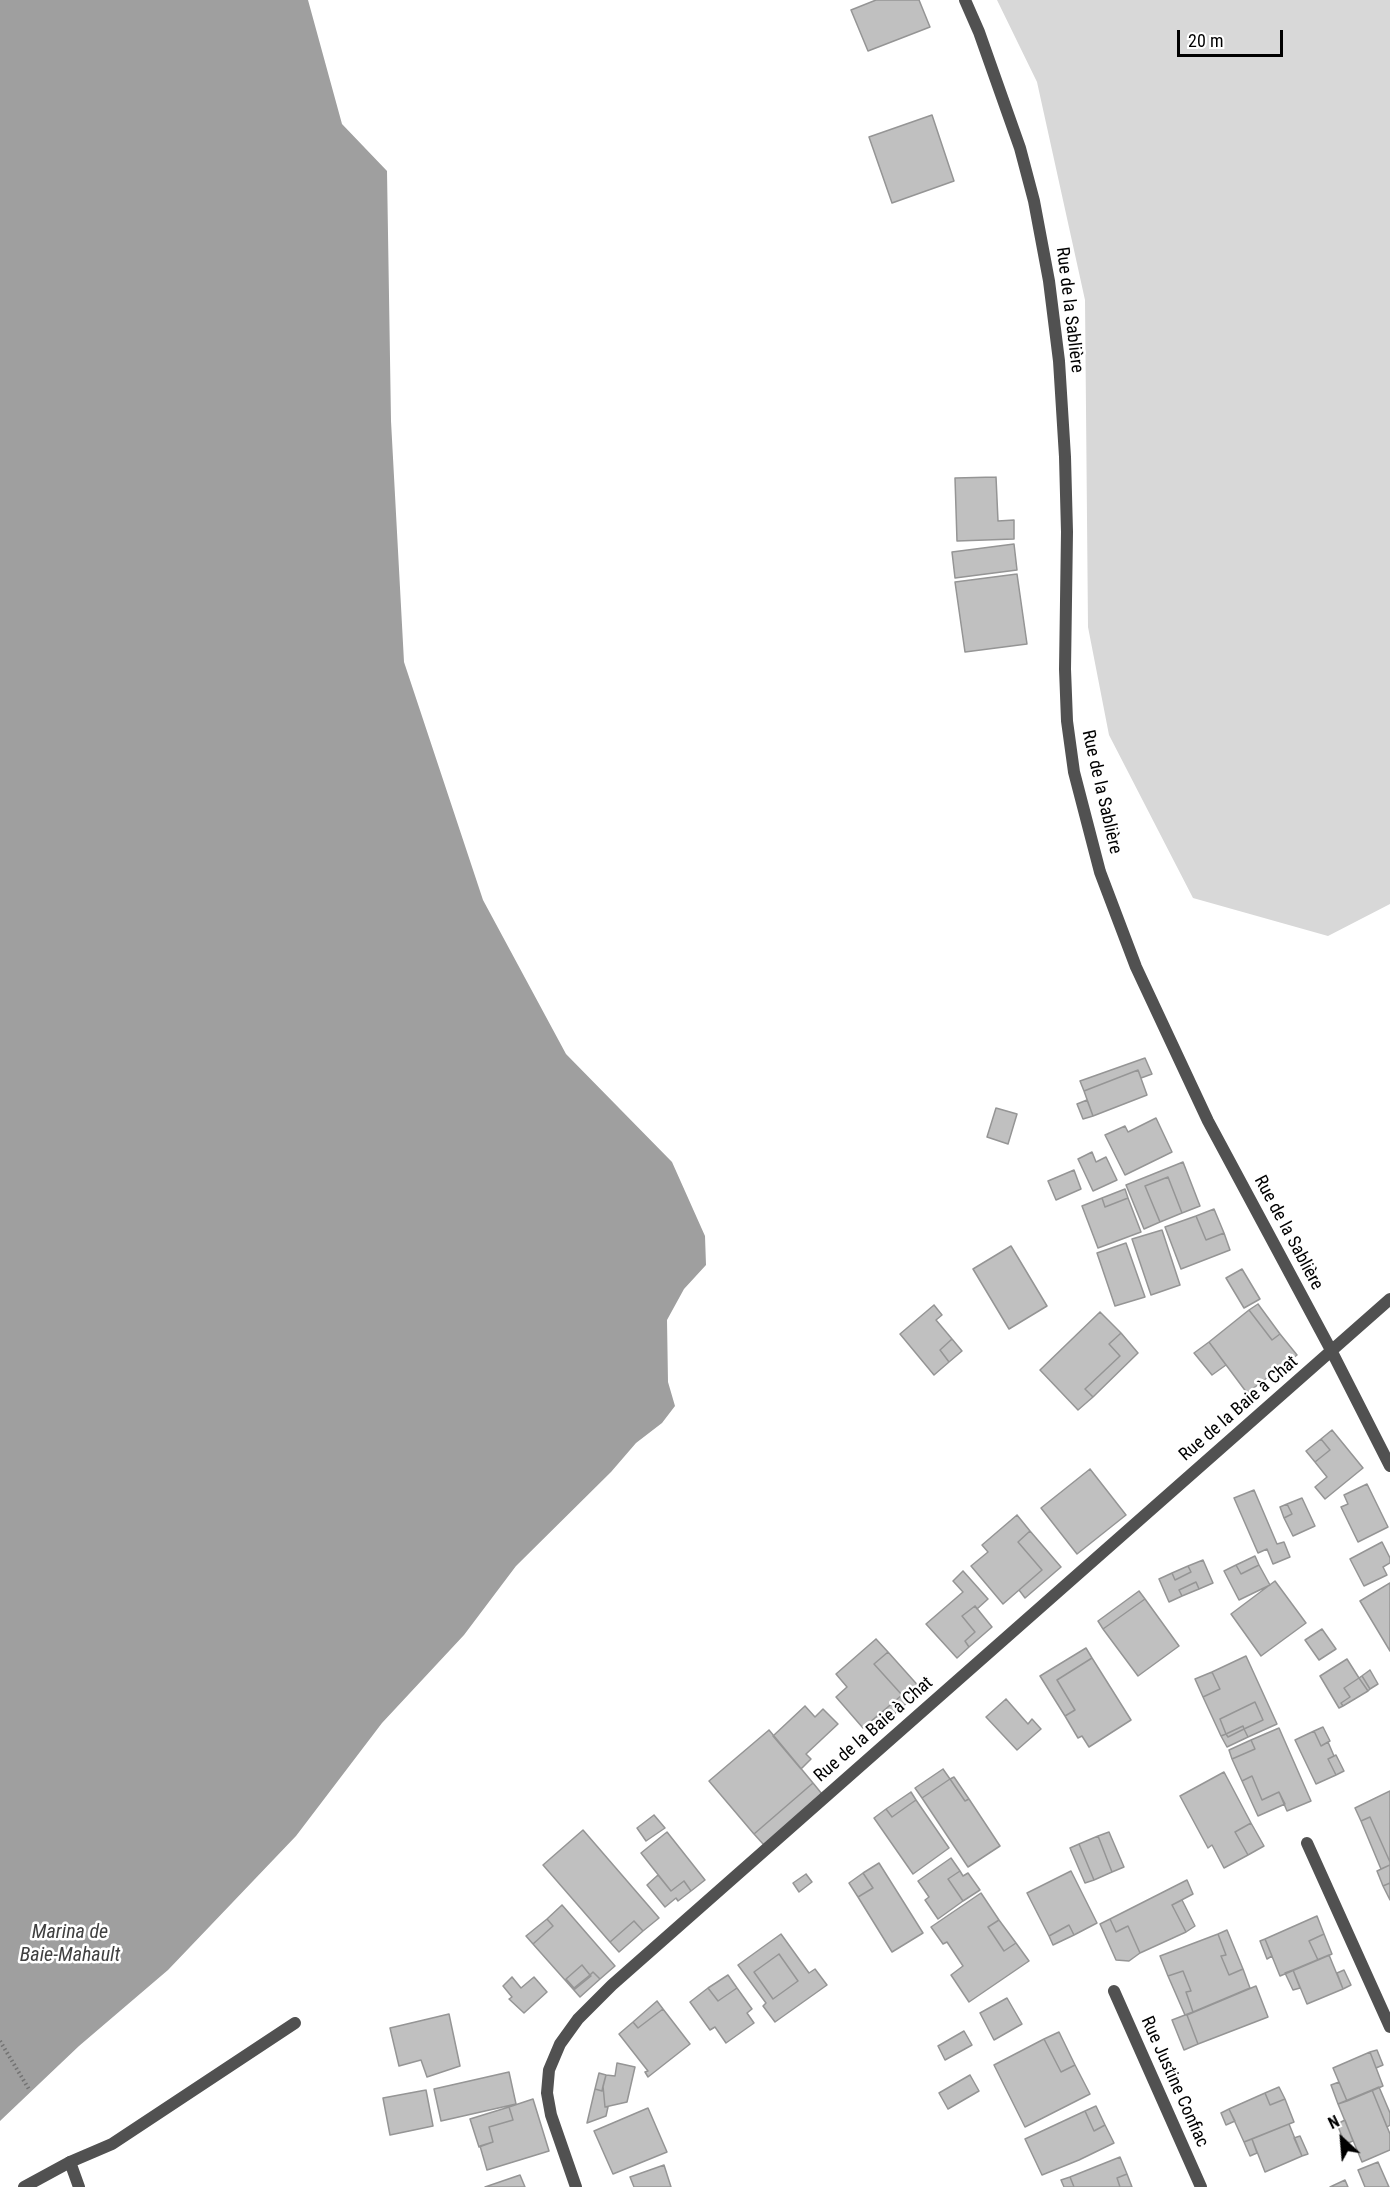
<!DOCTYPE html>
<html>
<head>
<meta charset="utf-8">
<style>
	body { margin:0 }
	#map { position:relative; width:1390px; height:2187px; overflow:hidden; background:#fff; font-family:"Roboto Condensed",sans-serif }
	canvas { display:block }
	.north { position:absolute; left:1312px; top:2109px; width:60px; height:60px; -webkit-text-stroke:4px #fff; paint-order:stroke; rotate:334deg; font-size:16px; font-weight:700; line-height:24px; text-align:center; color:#000 }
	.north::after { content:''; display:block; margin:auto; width:21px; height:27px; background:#000; clip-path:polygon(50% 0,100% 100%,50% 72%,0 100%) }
	.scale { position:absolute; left:1177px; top:30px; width:106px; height:27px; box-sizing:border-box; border:3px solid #000; border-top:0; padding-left:8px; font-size:18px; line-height:21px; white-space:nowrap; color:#000; -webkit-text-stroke:4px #fff; paint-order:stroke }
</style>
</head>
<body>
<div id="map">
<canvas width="1390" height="2187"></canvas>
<div class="north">N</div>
<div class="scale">20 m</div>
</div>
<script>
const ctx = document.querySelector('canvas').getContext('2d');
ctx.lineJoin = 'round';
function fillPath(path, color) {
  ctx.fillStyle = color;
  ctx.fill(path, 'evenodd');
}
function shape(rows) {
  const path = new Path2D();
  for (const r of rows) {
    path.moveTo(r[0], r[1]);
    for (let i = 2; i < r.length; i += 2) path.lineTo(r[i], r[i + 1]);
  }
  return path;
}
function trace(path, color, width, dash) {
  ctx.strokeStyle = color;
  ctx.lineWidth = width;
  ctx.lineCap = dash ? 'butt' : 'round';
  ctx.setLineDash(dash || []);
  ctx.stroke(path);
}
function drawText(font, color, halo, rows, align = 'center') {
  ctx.font = font + ' "Roboto Condensed",sans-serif';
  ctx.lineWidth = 5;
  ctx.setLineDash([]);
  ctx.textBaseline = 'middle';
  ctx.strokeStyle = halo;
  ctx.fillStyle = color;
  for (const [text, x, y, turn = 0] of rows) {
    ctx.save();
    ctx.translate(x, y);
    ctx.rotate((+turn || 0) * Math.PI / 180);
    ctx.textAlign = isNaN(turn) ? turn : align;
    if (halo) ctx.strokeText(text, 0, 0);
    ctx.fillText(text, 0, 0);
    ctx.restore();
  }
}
const green = shape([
	[997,0,1390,0,1390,904,1328,936,1193,898,1109,735,1088,627,1085,300,1037,82]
]);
const water = shape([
	[0,0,308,0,342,124,387,171,391,421,404,662,483,900,566,1054,672,1162,705,1236,706,1265,684,1289,667,1320,668,1382,675,1406,662,1423,636,1443,611,1472,516,1566,464,1635,382,1723,296,1836,168,1970,79,2046,0,2121]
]);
const building = shape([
	[876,0,919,0,930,27,868,51,851,10,876,0],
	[932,115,954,181,892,203,869,137,932,115],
	[996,477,998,521,1014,520,1014,539,957,541,955,478,996,477],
	[1014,544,1017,570,955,578,952,552,1014,544],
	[1017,574,1027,644,965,652,955,582,1017,574],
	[1145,1058,1152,1074,1141,1078,1138,1070,1084,1091,1080,1081,1145,1058],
	[1138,1070,1147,1095,1093,1116,1084,1091,1138,1070],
	[1087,1100,1093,1116,1083,1119,1077,1104,1087,1100],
	[996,1108,1017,1114,1008,1144,987,1137,996,1108],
	[1156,1118,1172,1152,1125,1175,1105,1135,1125,1126,1128,1132,1156,1118],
	[1092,1152,1096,1162,1106,1157,1117,1180,1093,1191,1078,1159,1092,1152],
	[1183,1162,1200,1206,1182,1213,1168,1177,1145,1186,1160,1222,1144,1229,1126,1185,1183,1162],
	[1074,1170,1081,1189,1056,1200,1048,1181,1074,1170],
	[1168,1177,1182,1213,1160,1222,1145,1186,1168,1177],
	[1125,1189,1128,1198,1105,1207,1102,1198,1125,1189],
	[1102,1198,1105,1207,1128,1198,1141,1232,1098,1248,1082,1206,1102,1198],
	[1214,1209,1224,1233,1206,1240,1196,1216,1214,1209],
	[1196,1216,1206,1240,1224,1233,1230,1250,1181,1269,1165,1227,1196,1216],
	[1162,1230,1180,1285,1151,1295,1132,1239,1162,1230],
	[1126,1243,1145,1297,1115,1306,1097,1253,1126,1243],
	[1011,1246,1047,1306,1009,1329,973,1269,1011,1246],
	[1242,1269,1260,1299,1244,1308,1226,1278,1242,1269],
	[1258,1304,1280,1334,1272,1340,1249,1310,1258,1304],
	[934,1305,942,1315,936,1320,952,1339,940,1350,949,1362,934,1375,900,1334,934,1305],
	[1249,1310,1272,1340,1280,1334,1297,1355,1247,1393,1209,1342,1249,1310],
	[1100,1312,1121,1333,1109,1344,1120,1356,1085,1389,1093,1397,1078,1410,1040,1370,1100,1312],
	[1121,1333,1138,1353,1093,1397,1085,1389,1120,1356,1109,1344,1121,1333],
	[952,1339,962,1351,949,1362,940,1350,952,1339],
	[1209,1342,1226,1365,1212,1375,1194,1353,1209,1342],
	[1332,1430,1363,1468,1325,1499,1315,1487,1327,1477,1315,1462,1330,1450,1321,1439,1332,1430],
	[1321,1439,1330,1450,1315,1462,1306,1451,1321,1439],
	[1090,1469,1126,1515,1077,1554,1041,1508,1090,1469],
	[1367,1484,1388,1527,1358,1542,1341,1507,1348,1504,1344,1495,1367,1484],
	[1254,1490,1277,1544,1284,1542,1290,1557,1273,1564,1267,1549,1258,1553,1234,1498,1254,1490],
	[1302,1498,1315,1526,1293,1536,1284,1518,1292,1514,1287,1504,1302,1498],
	[1287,1504,1292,1514,1284,1518,1280,1507,1287,1504],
	[1017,1515,1030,1531,1018,1542,1042,1570,1003,1604,971,1566,988,1552,982,1545,1017,1515],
	[1030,1531,1061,1567,1025,1598,1019,1590,1042,1570,1018,1542,1030,1531],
	[1382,1542,1390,1558,1390,1563,1383,1567,1387,1575,1364,1586,1350,1559,1382,1542],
	[1255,1556,1259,1565,1241,1574,1236,1565,1255,1556],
	[1203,1560,1213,1583,1199,1589,1196,1582,1179,1590,1182,1596,1169,1602,1159,1579,1172,1573,1175,1580,1191,1572,1188,1566,1203,1560],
	[1236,1565,1241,1574,1259,1565,1270,1585,1239,1600,1224,1571,1236,1565],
	[1188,1566,1191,1572,1175,1580,1172,1573,1188,1566],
	[963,1571,988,1599,977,1609,975,1606,962,1616,975,1632,965,1641,969,1647,957,1658,926,1624,963,1592,953,1581,963,1571],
	[1275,1581,1306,1623,1261,1656,1231,1614,1275,1581],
	[1196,1582,1199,1589,1182,1596,1179,1590,1196,1582],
	[1390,1583,1390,1651,1360,1601,1390,1583],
	[1139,1591,1145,1599,1103,1629,1098,1621,1139,1591],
	[1145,1599,1179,1646,1138,1676,1103,1629,1145,1599],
	[975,1606,992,1627,969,1647,965,1641,975,1632,962,1616,975,1606],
	[1322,1629,1336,1649,1319,1660,1305,1640,1322,1629],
	[876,1639,888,1652,874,1664,902,1695,863,1728,836,1697,847,1687,836,1674,876,1639],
	[1086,1648,1092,1658,1057,1680,1075,1710,1065,1716,1040,1676,1086,1648],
	[888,1652,922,1690,880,1726,874,1719,902,1695,874,1664,888,1652],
	[1246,1656,1277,1724,1248,1737,1244,1729,1263,1720,1255,1702,1220,1719,1226,1734,1221,1736,1203,1697,1220,1689,1212,1672,1246,1656],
	[1092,1658,1131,1720,1089,1747,1082,1736,1078,1738,1065,1716,1075,1710,1057,1680,1092,1658],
	[1347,1659,1359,1678,1344,1688,1350,1697,1341,1703,1343,1706,1339,1708,1320,1676,1347,1659],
	[1370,1670,1378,1684,1370,1689,1362,1676,1359,1678,1370,1670],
	[1212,1672,1220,1689,1203,1697,1195,1679,1212,1672],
	[1362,1676,1370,1689,1368,1691,1359,1678,1362,1676],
	[1359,1678,1368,1691,1343,1706,1341,1703,1350,1697,1344,1688,1359,1678],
	[1006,1699,1028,1724,1032,1719,1041,1729,1017,1750,986,1717,1006,1699],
	[1255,1702,1263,1720,1244,1729,1243,1726,1226,1734,1220,1719,1255,1702],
	[805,1706,815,1717,823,1709,838,1724,806,1754,811,1759,801,1769,773,1736,805,1706],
	[1243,1726,1244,1729,1228,1737,1226,1734,1243,1726],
	[1323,1727,1330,1741,1321,1746,1314,1731,1323,1727],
	[1279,1728,1311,1801,1287,1811,1279,1792,1262,1800,1252,1776,1242,1781,1232,1759,1255,1749,1251,1740,1279,1728],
	[1244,1729,1248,1737,1227,1747,1221,1736,1226,1734,1228,1737,1244,1729],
	[769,1730,813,1783,754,1834,709,1781,769,1730],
	[1314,1731,1321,1746,1328,1742,1334,1756,1328,1759,1336,1775,1316,1784,1295,1740,1314,1731],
	[1251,1740,1255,1749,1232,1759,1229,1750,1251,1740],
	[1336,1755,1344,1771,1336,1775,1328,1759,1336,1755],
	[943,1769,950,1779,922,1798,915,1788,943,1769],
	[1224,1772,1251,1823,1235,1832,1248,1855,1224,1868,1212,1845,1208,1848,1180,1796,1224,1772],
	[1252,1776,1262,1800,1279,1792,1285,1804,1258,1816,1242,1781,1252,1776],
	[954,1777,969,1799,965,1801,950,1779,954,1777],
	[950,1779,965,1801,969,1799,1000,1846,968,1867,922,1798,950,1779],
	[813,1783,822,1794,764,1845,754,1834,813,1783],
	[1390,1791,1390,1862,1370,1817,1361,1821,1355,1808,1390,1791],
	[911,1792,916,1800,892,1817,886,1809,911,1792],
	[916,1800,949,1848,913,1874,874,1818,886,1809,892,1817,916,1800],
	[654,1815,665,1828,646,1841,637,1828,654,1815],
	[1370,1817,1390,1862,1390,1865,1381,1869,1361,1821,1370,1817],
	[1251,1823,1264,1846,1248,1855,1235,1832,1251,1823],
	[583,1830,659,1918,643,1931,634,1921,610,1942,543,1865,583,1830],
	[667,1832,705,1880,691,1891,684,1881,671,1891,641,1853,667,1832],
	[1109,1832,1124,1867,1112,1872,1098,1836,1109,1832],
	[1098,1836,1112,1872,1094,1880,1079,1844,1098,1836],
	[1079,1844,1094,1880,1085,1883,1070,1848,1079,1844],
	[951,1858,960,1871,948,1879,963,1901,938,1919,925,1900,929,1897,918,1881,951,1858],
	[879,1863,923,1933,892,1952,858,1897,873,1888,863,1873,879,1863],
	[1390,1865,1390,1883,1383,1886,1377,1871,1390,1865],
	[960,1871,963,1876,968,1873,980,1890,963,1901,948,1879,960,1871],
	[1071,1871,1097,1923,1074,1935,1069,1925,1049,1936,1027,1893,1071,1871],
	[863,1873,873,1888,858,1897,849,1883,863,1873],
	[806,1874,812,1882,799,1892,793,1883,806,1874],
	[658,1875,671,1891,684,1881,691,1891,678,1901,676,1898,665,1907,647,1885,658,1875],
	[1187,1880,1193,1894,1172,1905,1186,1932,1140,1953,1128,1926,1116,1932,1110,1919,1187,1880],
	[1390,1883,1390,1900,1383,1886,1390,1883],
	[981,1893,999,1920,988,1927,1004,1951,1016,1943,1029,1961,969,2002,951,1975,963,1966,947,1942,943,1944,931,1927,981,1893],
	[1182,1900,1195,1926,1186,1932,1172,1905,1182,1900],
	[562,1905,615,1966,600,1979,593,1972,590,1975,582,1965,566,1979,574,1988,573,1989,533,1944,553,1926,547,1919,562,1905],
	[1317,1916,1324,1934,1309,1941,1318,1960,1280,1976,1265,1939,1317,1916],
	[547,1919,553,1926,533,1944,526,1936,547,1919],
	[1110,1919,1116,1932,1128,1926,1140,1953,1129,1961,1116,1960,1100,1924,1110,1919],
	[999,1920,1016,1943,1004,1951,988,1927,999,1920],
	[634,1921,643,1931,619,1952,610,1942,634,1921],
	[1069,1925,1074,1935,1053,1945,1049,1936,1069,1925],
	[1227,1930,1243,1969,1229,1975,1221,1956,1226,1955,1218,1934,1227,1930],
	[781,1934,809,1973,815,1969,827,1985,775,2022,763,2006,766,2003,738,1965,781,1934],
	[779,1954,798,1981,773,1999,754,1972,779,1954],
	[1218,1934,1226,1955,1221,1956,1229,1975,1243,1969,1250,1988,1193,2012,1186,1992,1191,1991,1183,1971,1168,1976,1160,1956,1218,1934],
	[1324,1934,1332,1954,1318,1960,1309,1941,1324,1934],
	[1265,1939,1272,1956,1267,1959,1260,1941,1265,1939],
	[779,1954,798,1981,773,1999,754,1972,779,1954],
	[1329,1955,1343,1989,1307,2004,1293,1970,1329,1955],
	[582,1965,590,1975,574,1988,566,1979,582,1965],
	[1293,1970,1300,1988,1293,1990,1285,1973,1293,1970],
	[1344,1970,1351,1985,1343,1989,1337,1973,1344,1970],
	[1183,1971,1191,1991,1186,1992,1193,2012,1185,2015,1168,1976,1183,1971],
	[593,1972,600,1979,580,1997,573,1989,575,1989,591,1976,590,1975,593,1972],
	[590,1975,591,1976,575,1989,574,1988,590,1975],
	[728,1975,737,1988,718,2001,708,1988,728,1975],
	[512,1977,521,1988,534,1977,547,1992,524,2013,509,1999,512,1997,503,1986,512,1977],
	[1256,1986,1268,2017,1198,2044,1187,2015,1256,1986],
	[708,1988,718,2001,737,1988,752,2009,747,2013,754,2023,726,2043,715,2027,710,2030,690,2002,708,1988],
	[1007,1998,1022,2024,994,2040,980,2013,1007,1998],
	[657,2001,663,2009,638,2028,633,2022,657,2001],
	[663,2009,690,2044,648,2077,645,2072,648,2071,619,2034,633,2022,638,2028,663,2009],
	[449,2014,460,2066,427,2077,421,2060,399,2066,390,2028,449,2014],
	[1185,2015,1187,2015,1198,2044,1184,2050,1172,2020,1185,2015],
	[964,2031,972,2045,945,2060,938,2046,964,2031],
	[1059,2032,1075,2065,1061,2072,1044,2039,1059,2032],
	[1044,2039,1061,2072,1075,2065,1090,2094,1025,2127,994,2065,1044,2039],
	[1377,2050,1383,2065,1376,2068,1370,2052,1377,2050],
	[1370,2052,1383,2086,1347,2101,1333,2068,1370,2052],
	[617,2063,635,2067,627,2102,605,2107,603,2086,606,2075,615,2076,617,2063],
	[509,2072,516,2104,441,2121,434,2089,509,2072],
	[599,2073,606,2075,602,2091,595,2089,599,2073],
	[970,2075,979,2091,948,2109,939,2093,970,2075],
	[1339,2082,1347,2101,1338,2104,1331,2085,1339,2082],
	[603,2086,605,2107,608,2107,606,2116,587,2123,595,2089,602,2091,603,2086],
	[1279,2087,1285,2099,1270,2105,1265,2093,1279,2087],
	[1379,2087,1390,2113,1390,2125,1387,2127,1372,2090,1379,2087],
	[426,2090,433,2126,390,2135,383,2098,426,2090],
	[1372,2090,1390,2134,1390,2150,1362,2162,1338,2104,1372,2090],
	[1265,2093,1270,2105,1285,2099,1294,2122,1244,2142,1229,2109,1265,2093],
	[533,2099,549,2151,487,2170,480,2146,493,2142,489,2127,513,2120,509,2107,533,2099],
	[1096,2106,1105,2125,1094,2131,1085,2111,1096,2106],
	[509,2107,513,2120,489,2127,493,2142,479,2147,470,2119,509,2107],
	[648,2108,667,2152,613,2174,594,2131,648,2108],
	[1229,2109,1235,2121,1226,2125,1221,2113,1229,2109],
	[1085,2111,1094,2131,1105,2125,1114,2143,1079,2160,1042,2175,1025,2139,1085,2111],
	[1345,2120,1353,2141,1345,2144,1337,2124,1345,2120],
	[1289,2124,1302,2156,1265,2172,1252,2139,1289,2124],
	[1300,2136,1308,2154,1302,2156,1294,2138,1300,2136],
	[1252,2139,1257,2153,1250,2156,1244,2142,1252,2139],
	[1120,2157,1127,2174,1117,2178,1120,2187,1074,2187,1070,2177,1120,2157],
	[1378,2162,1389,2187,1365,2187,1358,2170,1378,2162],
	[664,2165,671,2187,634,2187,630,2177,664,2165],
	[1127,2174,1132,2187,1120,2187,1117,2178,1127,2174],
	[520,2175,525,2187,485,2187,520,2175],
	[1070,2177,1074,2187,1064,2187,1061,2180,1070,2177],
	[1345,2180,1348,2187,1330,2187,1345,2180]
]);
const path = shape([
	[0,2041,30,2091]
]);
const service = shape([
	[70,2162,112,2144,295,2023]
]);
const minor = shape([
	[965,0,979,32,1020,148,1034,201,1049,281,1059,361,1065,457,1067,532,1065,669,1067,721,1074,772,1100,872,1136,967,1208,1121,1332,1352,1390,1466],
	[1307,1843,1390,2027],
	[1114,1991,1201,2187],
	[24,2187,70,2162,79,2187],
	[576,2187,551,2115,547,2093,549,2070,560,2044,578,2019,612,1985,1390,1299]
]);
const streetNames = [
	["Rue de la Sablière",1069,310,83],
	["Rue de la Sablière",1101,792,77],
	["Rue de la Sablière",1288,1233,62],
	["Rue de la Baie à Chat",1239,1409,-41],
	["Rue de la Baie à Chat",874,1730,-41],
	["Rue Justine Confiac",1174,2082,66]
];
const waterNames = [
	["Marina de",70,1933],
	["Baie-Mahault",70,1956]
];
fillPath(green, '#d8d8d8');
fillPath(water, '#9f9f9f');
fillPath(building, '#c0c0c0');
trace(building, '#959595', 1.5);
trace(path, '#737373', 4, [1.5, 3]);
trace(service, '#515151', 12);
trace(minor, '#515151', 12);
drawText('18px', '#000', '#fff', streetNames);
drawText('italic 20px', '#404040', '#fff', waterNames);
</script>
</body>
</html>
